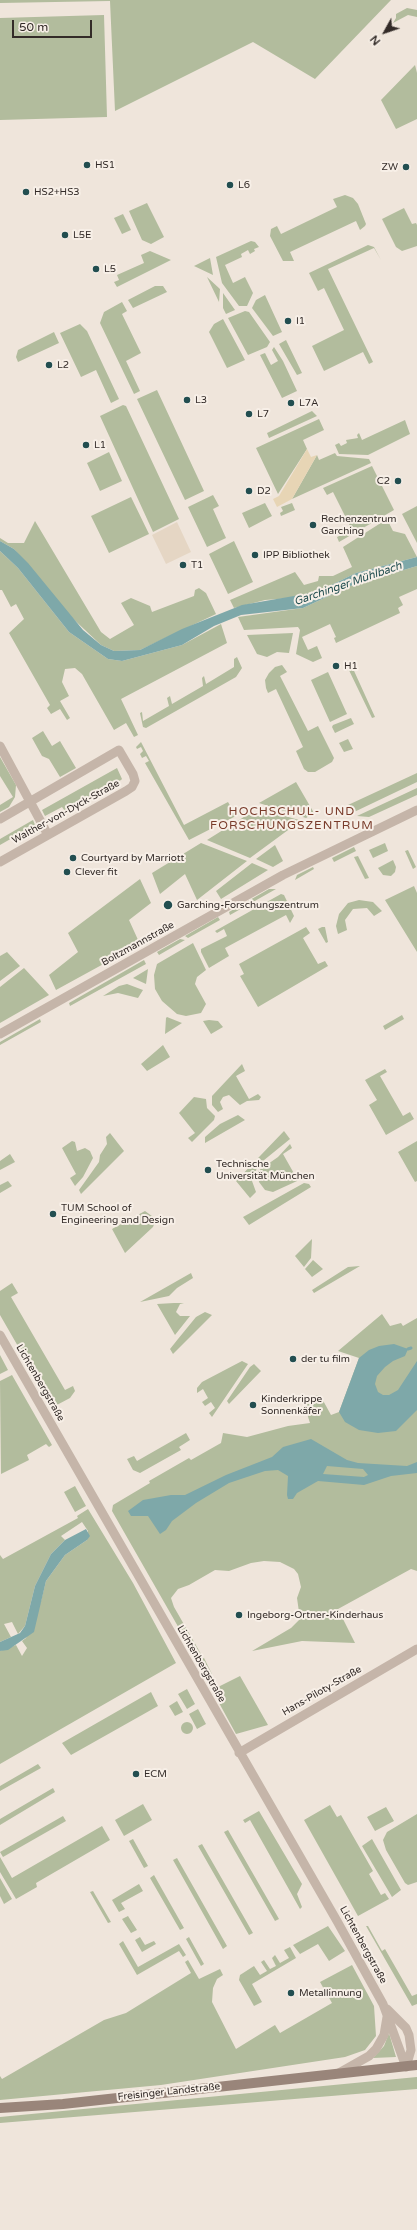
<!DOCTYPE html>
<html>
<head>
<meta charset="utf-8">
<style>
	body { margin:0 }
	#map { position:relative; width:417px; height:2230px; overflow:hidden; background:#efe5db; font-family:"Varela Round",sans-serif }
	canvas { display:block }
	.north { position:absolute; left:365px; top:12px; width:40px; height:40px; -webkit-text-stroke:3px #f7efe7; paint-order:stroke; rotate:230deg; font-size:11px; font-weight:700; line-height:16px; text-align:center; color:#332b28 }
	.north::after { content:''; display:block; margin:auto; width:14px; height:18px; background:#332b28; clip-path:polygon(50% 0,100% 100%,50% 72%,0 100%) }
	.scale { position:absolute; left:12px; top:20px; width:80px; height:18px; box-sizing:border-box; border:2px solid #332b28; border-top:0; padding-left:5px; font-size:12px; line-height:14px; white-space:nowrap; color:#332b28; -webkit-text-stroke:3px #f7efe7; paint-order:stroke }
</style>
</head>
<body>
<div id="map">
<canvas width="417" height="2230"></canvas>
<div class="north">N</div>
<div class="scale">50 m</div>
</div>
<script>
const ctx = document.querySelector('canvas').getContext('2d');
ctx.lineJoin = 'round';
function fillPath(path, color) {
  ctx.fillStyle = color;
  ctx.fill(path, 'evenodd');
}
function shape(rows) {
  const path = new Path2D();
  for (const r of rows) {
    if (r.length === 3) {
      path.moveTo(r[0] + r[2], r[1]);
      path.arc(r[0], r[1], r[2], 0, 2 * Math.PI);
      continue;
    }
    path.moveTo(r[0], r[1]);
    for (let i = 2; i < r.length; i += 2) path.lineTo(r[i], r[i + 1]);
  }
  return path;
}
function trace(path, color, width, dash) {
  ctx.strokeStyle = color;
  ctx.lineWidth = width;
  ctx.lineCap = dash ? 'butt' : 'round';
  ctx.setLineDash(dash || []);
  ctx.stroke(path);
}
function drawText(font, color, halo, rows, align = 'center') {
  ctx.font = font + ' "Varela Round",sans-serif';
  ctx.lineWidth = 4;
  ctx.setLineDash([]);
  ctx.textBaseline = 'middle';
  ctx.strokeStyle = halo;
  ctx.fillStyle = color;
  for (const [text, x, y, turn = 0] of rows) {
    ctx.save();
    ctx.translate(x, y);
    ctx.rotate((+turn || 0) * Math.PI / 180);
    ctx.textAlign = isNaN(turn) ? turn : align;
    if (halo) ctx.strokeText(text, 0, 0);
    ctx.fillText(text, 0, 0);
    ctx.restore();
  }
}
const green = shape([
	[0,0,391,0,315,79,253,42,115,111,110,1,0,3],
	[407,8,417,10,417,17,408,15,393,23,396,18,396,14],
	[104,15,107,117,0,120,0,18],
	[415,65,417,73,417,119,396,129,381,100],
	[345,195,353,198,358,204,366,224,365,226,360,230,356,221,290,252,294,261,283,261,270,236,271,229,277,226,281,234,337,207,333,199],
	[147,203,164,237,151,244,142,240,129,211],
	[404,208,412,224,416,223,417,225,417,246,402,251,396,247,382,219],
	[123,214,131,230,122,234,114,218],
	[251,241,255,242,259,247,254,249,255,251,250,254,248,250,241,254,242,257,225,265,233,283,245,277,253,293,247,306,239,306,222,283,216,257],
	[368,245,374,247,381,260,374,248,328,269,373,362,369,364,363,352,324,371,312,346,344,330,324,288,318,291,309,273],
	[150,251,171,260,117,287,114,282,119,280,117,275,144,263,141,255],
	[210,258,213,275,194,266],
	[207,277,220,289,219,302],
	[155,286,163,286,167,292,133,308,128,300],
	[223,293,235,310,226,314,223,308],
	[265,295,282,332,273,336,252,308,256,300],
	[122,302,127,311,122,314,141,353,126,361,140,391,134,394,100,323,104,312],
	[245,311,249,312,270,342,267,347,248,355,228,318],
	[223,319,245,360,227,368,209,332,214,324],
	[80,324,87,331,119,399,111,403,96,370,81,377,60,333],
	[54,332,59,343,18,362,16,357,18,350],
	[286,340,302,373,297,375,279,344],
	[274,347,283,361,297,391,282,398,260,355,265,353,271,365,278,361,272,350],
	[157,390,204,491,185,500,137,399],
	[123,405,126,406,179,519,153,532,100,416],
	[312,411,317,416,269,438,267,433],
	[319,419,324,430,303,440,307,449,278,494,256,448],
	[405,420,410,434,368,455,339,454,335,445,339,443,341,446,347,443,346,440,358,438,357,435,359,433,362,440],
	[109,452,122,481,100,491,87,463],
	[335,453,337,456,369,459,371,463,292,499,317,455,319,460],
	[372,466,394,510,339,542,337,537,352,530,333,492,327,495,323,488],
	[213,495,219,506,213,509,226,538,207,547,188,507],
	[131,497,149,534,109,553,91,516],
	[265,503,272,516,249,528,242,513],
	[292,503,295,510,281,516,280,513,283,511,281,507],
	[417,506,417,543,402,514],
	[387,519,393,531,405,534,417,557,356,573,317,592,291,598,265,600,234,608,230,600,295,572,304,585,318,581,319,576,333,576,352,567,343,547],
	[35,521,101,632,110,639,134,625,121,603,131,598,150,606,152,612,194,596,195,590,199,588,206,593,216,614,140,650,114,651,101,645,68,614,14,549,0,541,0,538,8,543,24,543],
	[234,541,253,582,228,594,209,554],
	[0,551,18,568,69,632,108,659,122,661,182,645,221,624,227,643,121,699,138,735,134,737,126,723,114,730,82,674,75,668,65,669,62,682,69,696,60,701,70,718,67,720,60,709,51,714,47,708,50,705,9,633,24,619,16,604,11,607,2,590,0,590],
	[417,566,417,589,399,597,403,605,398,608,400,613,336,643,334,638,336,637,330,624,302,637,308,650,317,646,322,658,313,662,296,654,300,630,298,627,244,630,238,617,303,608,350,586],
	[293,633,289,653,277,652,267,657,257,654,247,635],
	[237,657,242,668,236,677,146,728,143,727,140,713,142,712,143,721,169,706,167,698,170,696,172,704,203,686,202,678,204,676,206,684,234,667,234,659],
	[350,662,375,717,372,718,346,664],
	[282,665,287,672,280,676,308,731,318,726,334,758,332,762,315,772,308,772,304,769,296,751,303,747,276,689,268,693,266,688,265,680,269,673,275,667],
	[328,672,347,714,330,722,311,680],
	[351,718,354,724,335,733,332,727,333,725],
	[43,731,52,746,60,741,76,768,60,777,49,759,42,756,32,738],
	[348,739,353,749,344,752,339,743],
	[141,742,184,825,228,802,236,816,189,840,145,763,149,761,146,756,142,758,140,754,143,751,141,747,137,749,136,747],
	[0,757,16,785,15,797,9,807,0,812,0,805,13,797,0,776],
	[117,768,122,779,121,780,65,811,62,807,45,816,42,810],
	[417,773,417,782,352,813,348,805],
	[296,782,314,813,306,818,259,803],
	[417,788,417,795,369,817,357,816],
	[271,812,299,820,299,822,250,858,207,840,247,815],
	[33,820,35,825,0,845,0,839],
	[201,843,247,861,197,900,185,874,160,894,152,873],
	[385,843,388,851,373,858,369,850],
	[275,845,283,861,273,867,256,859],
	[354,847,356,851,334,862,332,858],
	[408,850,416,867,413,869,405,851],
	[358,856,369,878,365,879,354,857],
	[393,860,396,867,395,872,391,876,383,875,378,868],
	[252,863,268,870,221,899,216,891],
	[313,867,314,869,295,880,297,875],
	[140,879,151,903,129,920,139,942,129,950,56,990,49,975,78,952,68,933],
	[414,886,417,893,417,952,385,900],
	[269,889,276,889,230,915,229,912],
	[281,894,284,895,294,916,290,923,286,915,225,948,229,956,209,968,201,952,201,949,227,936,224,929,217,933,215,931],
	[359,900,373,902,382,911,374,916,367,908,353,909,345,920,347,930,338,934,336,926,339,914,348,903],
	[218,917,220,920,188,938,185,936],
	[306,927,310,933,303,938,318,964,325,961,328,966,258,1007,240,976,244,974,239,964],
	[322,927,325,927,328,942,326,943,318,929],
	[180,939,185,940,159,955,157,952],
	[193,943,206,970,197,977,195,984,206,1004,201,1013,186,1016,177,1014,162,1001,155,989,154,975,157,964],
	[7,952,20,966,0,981,0,956],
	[144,960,146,964,70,1006,69,1003],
	[24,968,49,995,0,1023,0,987],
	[148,969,146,984,133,978],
	[127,984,143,990,138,998,118,993,103,996,119,986],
	[402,1015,404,1019,385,1030,383,1026],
	[167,1017,182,1023,165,1034,166,1018],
	[40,1019,41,1022,0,1045,0,1042],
	[209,1020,218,1021,223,1027,211,1034,203,1021],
	[163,1045,170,1057,147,1071,141,1064],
	[242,1064,245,1071,236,1076,249,1099,258,1094,261,1097,259,1100,247,1101,240,1105,229,1095,223,1097,220,1102,223,1109,218,1112,212,1105,212,1096],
	[385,1069,387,1072,380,1076,403,1116,410,1112,414,1119,386,1135,369,1105,377,1100,365,1080],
	[194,1097,206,1099,207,1108,215,1116,214,1120,192,1142,188,1138,195,1133,179,1113],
	[238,1115,245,1120,205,1143,205,1137,220,1124],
	[284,1131,290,1139,258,1165,252,1181,256,1192,250,1198,236,1181],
	[110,1133,124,1151,81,1194,79,1190,99,1162,100,1155,107,1144,106,1137],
	[72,1141,75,1142,77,1151,85,1148,90,1151,93,1158,83,1177,75,1186,70,1178,76,1174,62,1148],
	[417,1141,417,1181,415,1182,398,1152],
	[290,1144,292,1148,283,1154,296,1177,306,1172,308,1176,273,1192,265,1190,259,1182,258,1171,278,1157],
	[10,1154,15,1162,0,1170,0,1161],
	[8,1181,12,1186,0,1193,0,1185],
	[304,1183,309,1184,311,1187,249,1225,243,1217],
	[145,1211,156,1219,153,1227,125,1253,112,1229],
	[312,1239,311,1258,304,1267,295,1256],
	[313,1260,323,1269,312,1277,305,1269],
	[360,1266,314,1293,312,1290,348,1267],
	[191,1273,193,1278,177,1288,169,1296,140,1302],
	[12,1283,18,1293,11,1297,65,1390,73,1386,75,1391,70,1398,53,1407,0,1315,0,1291],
	[174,1303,184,1303,180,1304,176,1312,180,1316,190,1316,175,1335,157,1304],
	[205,1312,212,1315,173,1354,170,1349,178,1339,196,1317],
	[382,1314,390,1326,401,1323,403,1326,417,1318,417,1571,411,1569,338,1609,355,1643,302,1641,252,1651,291,1628,300,1619,297,1598,301,1587,298,1574,294,1569,280,1562,264,1561,251,1563,229,1571,215,1570,189,1585,178,1589,171,1598,174,1607,201,1654,196,1658,112,1511,113,1505,150,1483,149,1481,189,1458,191,1460,221,1443,223,1433,247,1437,288,1426,310,1423,302,1398,320,1395,331,1415,339,1412,359,1358,338,1351],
	[0,1355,8,1370,0,1374],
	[242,1361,248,1364,212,1417,209,1413,215,1408,211,1402,205,1406,202,1402,208,1398,203,1389,197,1393,197,1388,202,1382],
	[254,1364,261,1371,229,1404,227,1401,250,1367],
	[12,1375,52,1445,49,1447,46,1444,27,1455,29,1460,1,1474,0,1381],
	[186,1433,190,1440,179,1447,181,1450,140,1473,133,1470,127,1459,134,1456,137,1461],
	[75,1486,86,1506,75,1512,64,1492],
	[88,1509,133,1583,176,1663,0,1764,0,1651,16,1645,22,1656,27,1648,22,1641,26,1638,41,1601,46,1581,65,1555,87,1540,88,1531,82,1522,61,1536,65,1540,51,1554,35,1586,25,1626,18,1634,12,1622,4,1624,11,1637,0,1642,0,1555,3,1559,78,1518,77,1516],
	[204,1658,212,1674,206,1677,197,1661],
	[240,1676,268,1725,236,1734,212,1690],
	[187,1689,195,1704,187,1709,178,1694],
	[151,1692,158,1706,71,1755,62,1743],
	[177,1701,183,1712,175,1716,169,1706],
	[198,1709,206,1724,197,1729,189,1714],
	[187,1728,6],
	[38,1764,41,1768,0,1791,0,1786],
	[53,1788,55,1792,0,1825,0,1819],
	[143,1804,152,1820,124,1836,115,1820],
	[330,1805,337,1817,341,1815,373,1871,369,1874,381,1895,385,1893,389,1899,358,1916,304,1820],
	[386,1807,394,1821,375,1831,367,1817],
	[259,1811,302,1884,297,1894,302,1907,300,1909,250,1820,245,1823,243,1820],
	[417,1814,417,1882,408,1885,405,1883,386,1850,383,1840,387,1832],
	[63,1816,66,1821,3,1857,0,1852],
	[102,1826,110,1840,36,1883,37,1887,16,1899,0,1872,0,1857,12,1878],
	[228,1830,279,1919,275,1921,224,1832],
	[133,1839,148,1866,144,1868,129,1841],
	[372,1839,401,1890,392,1897,362,1846],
	[202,1844,253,1933,249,1935,198,1846],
	[177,1858,227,1946,223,1949,173,1860],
	[154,1875,184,1928,180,1930,150,1878],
	[0,1878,12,1899,4,1904,0,1896],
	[139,1884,143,1891,121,1903,125,1909,119,1912,112,1900],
	[93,1891,111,1922,108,1923,90,1892],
	[128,1916,137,1930,131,1933,122,1919],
	[328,1926,345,1951,329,1961,318,1944,300,1954,293,1945],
	[366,1926,368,1926,382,1951,385,1949,412,1996,417,1994,417,2004,412,2006],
	[140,1937,145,1945,154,1941,156,1944,142,1952,135,1940],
	[189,1937,204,1964,201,1966,186,1939],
	[123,1941,138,1967,179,1944,186,1955,183,1957,179,1951,137,1975,119,1944],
	[290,1947,296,1958,252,1984,262,2002,254,2006,239,1980,240,1975,254,1966,260,1975,267,1971,261,1962,264,1960,270,1969,276,1966,272,1958,275,1955,280,1963,289,1958,284,1950],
	[188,1960,199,1979,220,1969,223,1975,217,1979,213,1988,212,2002,236,2049,275,2025,280,2033,332,2003,320,1982,352,1965,374,2006,376,2036,365,2050,345,2057,161,2085,0,2100,0,2076,2,2079,104,2020,126,2013,191,1973,185,1962],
	[389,2033,396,2057,373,2058,384,2046],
	[417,2077,417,2089,0,2123,0,2117]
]);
const sand = shape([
	[307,449,311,457,317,455,292,499,277,507,273,499,279,496]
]);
const plaza = shape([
	[177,522,191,552,166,564,152,535]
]);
const water = shape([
	[0,541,14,549,28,563,83,630,101,645,114,651,140,650,182,629,242,605,317,592,356,573,417,557,417,566,350,586,303,608,241,615,214,626,182,645,122,661,108,659,69,632,18,568,0,551],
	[394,1344,408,1349,405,1356,393,1361,385,1367,377,1376,375,1384,378,1392,383,1395,389,1395,398,1390,417,1361,417,1410,396,1431,378,1433,359,1430,345,1422,339,1412,359,1358,369,1350,379,1346],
	[311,1439,347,1460,358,1463,407,1466,417,1462,417,1473,391,1476,364,1485,318,1481,297,1493,293,1499,288,1499,287,1495,288,1476,278,1470,265,1471,229,1483,196,1503,172,1521,166,1530,160,1534,148,1516,131,1516,128,1511,143,1500,171,1495,185,1495,226,1475,272,1457,283,1447],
	[327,1466,363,1469,368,1475,364,1477,323,1474],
	[86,1529,90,1536,87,1540,65,1555,46,1581,34,1632,8,1650,0,1651,0,1642,20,1633,25,1626,35,1586,51,1554,65,1540]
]);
const stream = shape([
	[408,1349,411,1348]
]);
const minor = shape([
	[0,746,48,835],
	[0,819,119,750,133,774,135,781,132,787,126,791,0,862],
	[0,1034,283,875,417,810],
	[0,1335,337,1921,383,2004,406,2067],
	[239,1753,417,1649],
	[387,2009,406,2028,409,2035,411,2050,406,2067],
	[339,2073,369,2056,376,2049,384,2035,387,2017]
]);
const secondary = shape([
	[0,2108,63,2104,417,2065]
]);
const markers = [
	[87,165,4,"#224e50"],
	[406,167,4,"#224e50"],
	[230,185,4,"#224e50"],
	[26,192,4,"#224e50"],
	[65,235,4,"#224e50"],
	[96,269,4,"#224e50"],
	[288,321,4,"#224e50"],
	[49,365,4,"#224e50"],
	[187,400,4,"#224e50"],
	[291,403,4,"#224e50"],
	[249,414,4,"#224e50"],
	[86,445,4,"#224e50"],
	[398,481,4,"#224e50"],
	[249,491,4,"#224e50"],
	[313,525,4,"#224e50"],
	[255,555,4,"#224e50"],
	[183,565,4,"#224e50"],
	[336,666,4,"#224e50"],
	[73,858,4,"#224e50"],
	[67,872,4,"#224e50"],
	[168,905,5,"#224e50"],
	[208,1170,4,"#224e50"],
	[53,1214,4,"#224e50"],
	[293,1359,4,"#224e50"],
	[253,1405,4,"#224e50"],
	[239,1615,4,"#224e50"],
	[136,1774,4,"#224e50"],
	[291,1993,4,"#224e50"]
];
const poiNames = [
	["HS1",95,165],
	["ZW",398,167,"right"],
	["L6",238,185],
	["HS2+HS3",34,192],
	["L5E",73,235],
	["L5",104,269],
	["I1",296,321],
	["L2",57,365],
	["L3",195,400],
	["L7A",299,403],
	["L7",257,414],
	["L1",94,445],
	["C2",390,481,"right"],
	["D2",257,491],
	["Rechenzentrum",321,519],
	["Garching",321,531],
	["IPP Bibliothek",263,555],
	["T1",191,565],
	["H1",344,666],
	["Courtyard by Marriott",81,858],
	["Clever fit",75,872],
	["Garching-Forschungszentrum",177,905],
	["Technische",216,1164],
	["Universität München",216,1176],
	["TUM School of",61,1208],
	["Engineering and Design",61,1220],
	["der tu film",301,1359],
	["Kinderkrippe",261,1399],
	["Sonnenkäfer",261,1411],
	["Ingeborg-Ortner-Kinderhaus",247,1615],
	["ECM",144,1774],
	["Metallinnung",299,1993]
];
const streetNames = [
	["Walther-von-Dyck-Straße",66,812,-29],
	["Boltzmannstraße",138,944,-29],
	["Lichtenbergstraße",40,1383,60],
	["Lichtenbergstraße",201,1664,60],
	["Hans-Piloty-Straße",322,1691,-30],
	["Lichtenbergstraße",363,1945,61],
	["Freisinger Landstraße",169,2092,-6]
];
const waterNames = [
	["Garchinger Mühlbach",348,584,-19]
];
const quarterNames = [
	["HOCHSCHUL- UND",292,812],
	["FORSCHUNGSZENTRUM",292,826]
];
fillPath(green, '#b2bc9d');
fillPath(sand, '#e7d5b5');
fillPath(plaza, '#e5d6c4');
fillPath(water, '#7ea8a9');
trace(stream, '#7ea8a9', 3);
trace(minor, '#c5b5a9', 9);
trace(secondary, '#99857a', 10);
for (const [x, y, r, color] of markers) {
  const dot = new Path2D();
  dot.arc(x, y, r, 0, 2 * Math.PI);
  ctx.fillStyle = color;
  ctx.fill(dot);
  trace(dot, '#f7efe7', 1.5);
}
drawText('10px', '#332b28', '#f7efe7', poiNames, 'left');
drawText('10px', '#332b28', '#f7efe7', streetNames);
drawText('italic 11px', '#224e50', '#f7efe7', waterNames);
ctx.letterSpacing = '1px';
drawText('12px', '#793b2a', '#f7efe7', quarterNames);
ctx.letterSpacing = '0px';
</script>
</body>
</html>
